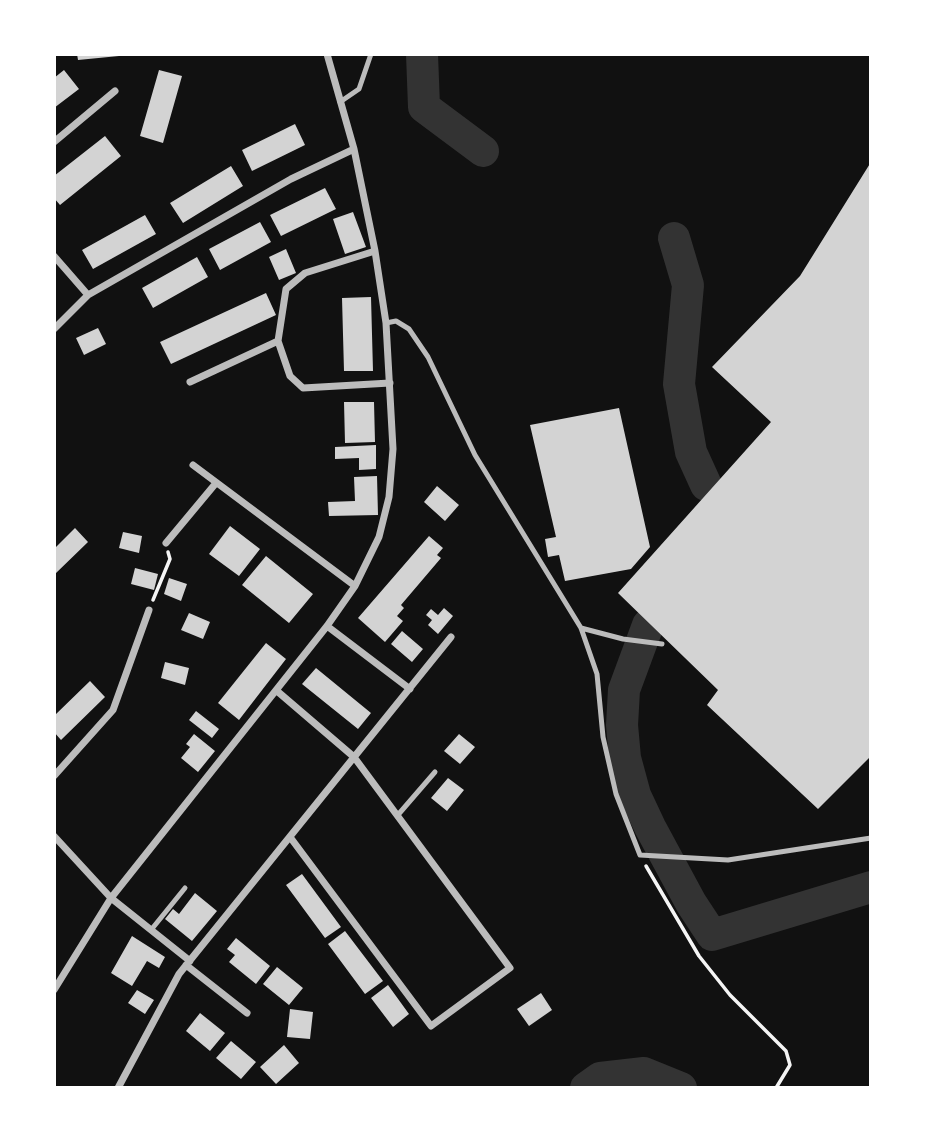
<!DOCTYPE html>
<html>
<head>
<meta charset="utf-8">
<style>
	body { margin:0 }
	#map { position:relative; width:925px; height:1142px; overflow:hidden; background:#111; font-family:"Asap Condensed",sans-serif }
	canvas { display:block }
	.frame { position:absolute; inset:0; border:56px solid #fff; pointer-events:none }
</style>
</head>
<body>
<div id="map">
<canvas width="925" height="1142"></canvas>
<div class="frame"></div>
</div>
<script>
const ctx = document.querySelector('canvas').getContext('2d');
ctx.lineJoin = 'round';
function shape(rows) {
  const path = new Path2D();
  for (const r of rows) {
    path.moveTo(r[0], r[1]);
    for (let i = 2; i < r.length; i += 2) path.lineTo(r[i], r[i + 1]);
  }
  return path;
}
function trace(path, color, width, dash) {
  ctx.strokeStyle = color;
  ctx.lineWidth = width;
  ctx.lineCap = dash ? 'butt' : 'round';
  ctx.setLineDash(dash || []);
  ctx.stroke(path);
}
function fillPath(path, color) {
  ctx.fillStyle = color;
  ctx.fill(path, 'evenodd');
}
const river = shape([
	[422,54,424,107,483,151],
	[674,238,688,285,679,384,691,452,706,485],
	[648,625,624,690,622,725,625,758,635,795,650,827,691,903,712,935,871,887],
	[586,1088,600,1078,644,1073,681,1088]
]);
const building = shape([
	[77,54,119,54,119,56,78,60],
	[64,70,79,89,54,108,54,78],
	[159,70,182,76,163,143,140,136],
	[295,124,305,145,252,171,242,150],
	[105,136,121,156,60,205,54,198,54,176],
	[871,162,871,756,818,809,707,705,718,690,618,593,771,422,712,367,800,276],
	[231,166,243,186,183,223,170,203],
	[325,188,336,209,281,236,270,215],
	[353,212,366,247,345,254,333,219],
	[145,215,156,234,93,269,82,250],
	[260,222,271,242,220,270,209,249],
	[286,249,296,273,279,280,269,257],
	[197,257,208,277,153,308,142,288],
	[266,293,276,315,171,364,160,342],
	[371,297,373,371,344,371,342,298],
	[98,328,106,344,84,355,76,338],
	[344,402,374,402,375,442,345,443],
	[619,408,650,547,631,569,565,581,559,555,548,557,545,539,556,537,530,425],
	[376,445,376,469,359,470,359,458,335,459,335,447],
	[377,476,378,515,329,516,328,502,355,501,354,477],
	[437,486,459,505,445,521,424,502],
	[230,526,260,549,239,576,209,554],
	[75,528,88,542,54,575,54,549],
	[123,532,142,536,139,553,119,548],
	[429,536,443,548,437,555,441,558,401,605,404,608,397,616,403,621,385,642,358,618],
	[266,556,313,594,289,623,242,585],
	[135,568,158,574,154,590,131,584],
	[169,578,187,584,181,601,164,594],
	[444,608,453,616,438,634,428,625,432,620,426,615,431,609,438,615],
	[189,613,210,622,203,639,181,630],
	[402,631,423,649,412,662,391,644],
	[266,643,286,659,239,720,218,703],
	[165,662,189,668,185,685,161,678],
	[316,668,371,713,358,729,302,684],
	[90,681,105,697,61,740,54,732,54,716],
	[196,711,219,729,212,738,189,720],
	[194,734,215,751,198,772,181,758,190,747,186,744],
	[459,734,475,747,460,764,444,751],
	[448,778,464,790,447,811,431,798],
	[302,874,341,927,325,938,286,885],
	[195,893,217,911,192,941,165,919,173,909,179,914],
	[345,931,383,981,365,994,328,944],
	[132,936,165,957,159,968,147,961,132,986,111,973],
	[236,938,270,966,256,984,229,962,235,955,227,949],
	[277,967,303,988,289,1005,263,984],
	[388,985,409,1014,393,1027,371,998],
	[137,990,154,1000,145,1014,128,1003],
	[541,993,552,1010,529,1026,517,1009],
	[290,1009,313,1012,310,1039,287,1037],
	[200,1013,225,1033,210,1051,186,1031],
	[231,1041,256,1062,241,1079,216,1058],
	[284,1045,299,1063,276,1084,260,1067]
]);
const path = shape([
	[153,600,170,559,168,552],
	[646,866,699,956,730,995,786,1051,790,1065,776,1088]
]);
const service = shape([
	[340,102,359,89,371,54],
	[386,323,396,321,409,329,428,357,475,455,581,628,597,674,603,737,616,794,640,855,728,860,871,838],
	[581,628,623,639,662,644],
	[397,816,435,772],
	[151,930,185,888]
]);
const minor = shape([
	[54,142,115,91],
	[54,256,88,295],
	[54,329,88,295,291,179,354,149],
	[278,341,286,289,305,273,375,251],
	[190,382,278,341,290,376,303,388,390,383],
	[193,465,355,586],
	[166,543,216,483],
	[327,626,410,689],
	[277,691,354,757,510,968,431,1026,290,837],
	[54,776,113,710,149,610],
	[54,836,111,898,190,961],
	[186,965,247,1013],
	[54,990,111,898,327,626,355,586,379,537,389,497,393,449,386,323,375,251,354,149,327,54],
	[118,1088,179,974,451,637]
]);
trace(river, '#333', 32);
fillPath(building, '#d3d3d3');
trace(path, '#f5f5f5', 3.5);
trace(service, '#bcbcbc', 5);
trace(minor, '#bcbcbc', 7);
</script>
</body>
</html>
